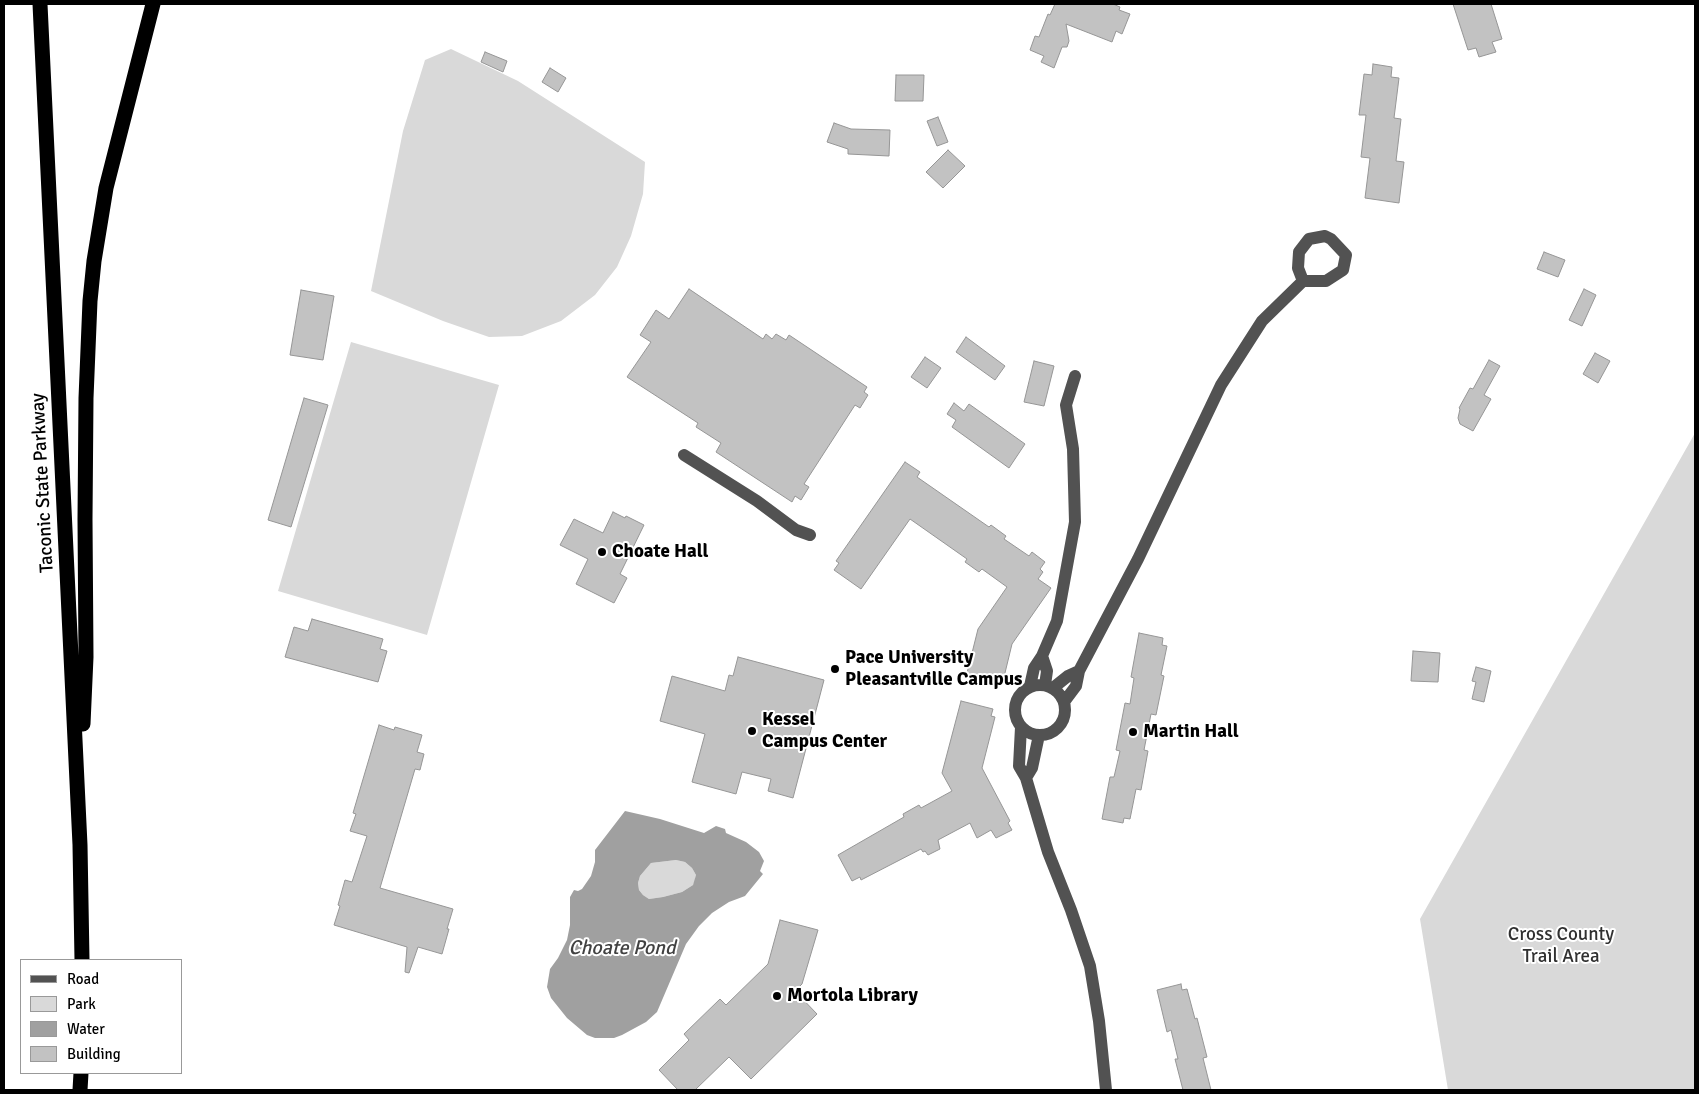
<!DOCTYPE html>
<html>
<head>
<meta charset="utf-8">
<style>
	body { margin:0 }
	#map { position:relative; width:1699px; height:1094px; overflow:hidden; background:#fff; font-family:Signika,sans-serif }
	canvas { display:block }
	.frame { position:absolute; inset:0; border:5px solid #000; pointer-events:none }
	.legend { position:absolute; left:20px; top:959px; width:162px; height:115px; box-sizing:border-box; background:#fff; border:1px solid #999; margin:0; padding:6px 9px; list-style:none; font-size:15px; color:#000 }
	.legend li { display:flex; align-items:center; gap:10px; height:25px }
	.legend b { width:25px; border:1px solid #999 }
</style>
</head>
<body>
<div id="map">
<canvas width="1699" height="1094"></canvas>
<div class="frame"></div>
<ul class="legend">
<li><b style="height:6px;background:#525252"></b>Road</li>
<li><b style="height:14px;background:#d9d9d9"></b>Park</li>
<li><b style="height:14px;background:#a0a0a0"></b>Water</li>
<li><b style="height:14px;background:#c2c2c2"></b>Building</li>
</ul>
</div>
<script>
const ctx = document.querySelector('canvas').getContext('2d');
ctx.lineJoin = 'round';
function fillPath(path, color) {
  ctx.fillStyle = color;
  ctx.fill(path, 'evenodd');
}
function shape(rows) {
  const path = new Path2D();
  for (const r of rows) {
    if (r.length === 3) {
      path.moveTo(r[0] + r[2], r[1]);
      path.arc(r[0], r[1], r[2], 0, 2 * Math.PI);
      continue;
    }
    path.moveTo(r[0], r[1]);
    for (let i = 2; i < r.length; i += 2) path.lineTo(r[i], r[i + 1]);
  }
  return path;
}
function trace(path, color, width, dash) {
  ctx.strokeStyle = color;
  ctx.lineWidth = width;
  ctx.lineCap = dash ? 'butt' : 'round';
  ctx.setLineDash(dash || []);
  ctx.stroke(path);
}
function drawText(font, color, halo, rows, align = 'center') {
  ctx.font = font + ' Signika,sans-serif';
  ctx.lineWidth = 4;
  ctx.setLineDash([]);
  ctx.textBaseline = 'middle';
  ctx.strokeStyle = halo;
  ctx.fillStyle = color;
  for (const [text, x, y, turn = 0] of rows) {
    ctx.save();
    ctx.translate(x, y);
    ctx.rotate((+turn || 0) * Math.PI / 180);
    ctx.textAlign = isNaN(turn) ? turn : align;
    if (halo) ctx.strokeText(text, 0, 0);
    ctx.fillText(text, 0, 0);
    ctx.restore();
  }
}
const green = shape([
	[451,49,518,81,645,162,643,194,631,236,617,267,595,295,561,321,522,336,489,337,443,321,371,291,403,131,425,60],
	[351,342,499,385,427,635,278,591],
	[1695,433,1695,1090,1448,1090,1420,919],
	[676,860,685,862,692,868,696,875,695,881,693,885,682,892,663,897,649,899,643,895,639,890,638,883,640,876,651,863]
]);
const water = shape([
	[625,811,660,819,704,833,716,826,725,829,726,833,746,842,759,852,764,861,760,871,763,874,745,896,729,902,712,913,699,926,686,944,657,1012,646,1022,622,1035,614,1038,595,1038,587,1035,567,1018,551,998,547,987,550,969,558,958,567,940,570,925,570,897,574,890,578,891,582,889,591,876,595,862,595,850],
	[676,860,685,862,692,868,696,875,693,885,682,892,663,897,649,899,643,895,639,890,638,883,640,876,651,863]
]);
const building = shape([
	[1055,4,1113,4,1120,7,1119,10,1130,14,1122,34,1116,31,1112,42,1066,24,1069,41,1067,47,1062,47,1054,68,1041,62,1044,56,1030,50,1035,36,1039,37,1048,14,1050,15,1055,4],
	[1453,4,1491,4,1502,39,1492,42,1496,52,1479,57,1476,48,1468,50,1453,4],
	[485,52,507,61,503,72,481,62,485,52],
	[1373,64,1392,67,1391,77,1399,78,1394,118,1401,119,1396,161,1404,162,1399,203,1365,198,1370,158,1361,157,1366,115,1359,115,1364,74,1372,75,1373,64],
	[550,68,566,78,558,92,542,82,550,68],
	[896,75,924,75,923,101,895,101,896,75],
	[938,117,948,142,937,146,927,121,938,117],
	[834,123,851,129,890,130,889,156,848,154,848,149,827,142,834,123],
	[948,150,965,166,943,188,926,172,948,150],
	[1544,252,1565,260,1558,277,1537,269,1544,252],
	[689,289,763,339,766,334,772,339,776,334,786,340,789,335,867,387,864,392,868,395,860,408,855,405,804,484,809,487,801,500,795,496,792,502,716,452,721,443,696,427,698,423,627,377,651,342,640,335,656,310,669,319,689,289],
	[1584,289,1596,295,1582,326,1569,320,1584,289],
	[301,290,334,296,323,360,290,355,301,290],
	[966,337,1005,366,995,380,956,352,966,337],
	[1595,353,1610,361,1598,383,1583,374,1595,353],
	[925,357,941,368,927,388,911,377,925,357],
	[1489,360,1500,366,1484,395,1491,399,1473,431,1460,424,1458,418,1460,409,1459,408,1470,388,1473,389,1489,360],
	[1034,361,1054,366,1044,406,1024,402,1034,361],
	[304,398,328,405,291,527,268,520,304,398],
	[954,403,964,411,969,404,1025,444,1009,468,952,427,956,420,947,414,954,403],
	[905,462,920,472,917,477,989,527,991,525,1006,536,1004,539,1029,556,1032,552,1045,562,1040,569,1043,572,1038,579,1051,588,1012,644,1004,677,1002,676,1000,685,966,677,978,629,1007,587,982,569,979,572,965,562,967,559,910,519,861,589,834,570,839,563,836,561,905,462],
	[613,512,625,518,626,516,644,525,620,574,627,578,614,603,576,584,588,559,560,545,574,519,603,533,613,512],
	[312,619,383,639,380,649,387,651,378,682,285,657,294,627,308,631,312,619],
	[1139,633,1163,638,1162,645,1167,646,1161,675,1164,676,1156,715,1151,714,1144,750,1148,751,1141,790,1136,789,1130,819,1124,818,1123,823,1102,819,1110,777,1114,777,1120,751,1116,750,1125,703,1130,704,1134,678,1131,677,1139,633],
	[1413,651,1440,653,1438,682,1411,681,1413,651],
	[738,657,824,680,793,798,768,791,771,779,742,772,736,794,692,782,705,734,660,721,672,676,725,691,729,675,733,676,738,657],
	[1476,667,1491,671,1484,702,1472,699,1476,682,1472,681,1476,667],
	[961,701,993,709,991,716,995,717,982,768,1010,821,1008,823,1012,830,996,838,991,830,977,838,970,823,938,840,940,849,928,855,925,851,923,852,921,849,861,880,860,877,852,881,838,855,904,817,903,814,919,805,921,808,952,791,942,773,961,701],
	[379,725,394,730,395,727,422,735,417,752,424,754,420,770,415,769,380,888,453,909,447,929,449,929,442,954,418,947,409,973,405,972,407,947,334,925,340,906,338,905,345,880,352,882,367,836,350,831,356,814,353,813,379,725],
	[780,920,818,930,802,984,795,991,817,1014,751,1079,729,1057,695,1090,678,1090,659,1070,689,1040,684,1034,720,999,726,1005,768,964,780,920],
	[1181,984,1182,990,1187,989,1195,1019,1197,1018,1207,1057,1203,1058,1211,1090,1183,1090,1175,1059,1178,1059,1171,1030,1167,1032,1157,990,1181,984]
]);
const minor = shape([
	[684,455,757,501,796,530,810,535],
	[1042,656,1047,671,1045,685],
	[1040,710,25],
	[1030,686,1034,668,1042,656,1057,621,1075,522,1073,449,1066,405,1075,376],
	[1053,688,1068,676,1079,671],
	[1064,702,1076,686,1079,671,1138,559,1221,385,1262,321,1303,281,1298,268,1299,252,1309,239,1325,236,1331,239,1346,255,1343,270,1326,281,1303,281],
	[1021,727,1019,766,1026,778,1048,852,1071,910,1090,966,1099,1021,1106,1090],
	[1026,778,1032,768,1039,735]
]);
const highway = shape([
	[40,4,80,845,82,960],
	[83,724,86,657,85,519,86,398,90,301,94,261,106,188,153,4],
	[80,1090,81,1073]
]);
const markers = [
	[602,552,5,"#000"],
	[835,669,5,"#000"],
	[752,731,5,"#000"],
	[1133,732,5,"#000"],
	[777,996,5,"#000"]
];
const streetNames = [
	["Taconic State Parkway",43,483,-93]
];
const poiNames = [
	["Choate Hall",612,552],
	["Pace University",845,658],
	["Pleasantville Campus",845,680],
	["Kessel",762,720],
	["Campus Center",762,742],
	["Martin Hall",1143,732],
	["Mortola Library",787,996]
];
const parkNames = [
	["Cross County",1561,935],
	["Trail Area",1561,957]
];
const waterNames = [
	["Choate Pond",622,949]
];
fillPath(green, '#d9d9d9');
fillPath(water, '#a0a0a0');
fillPath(building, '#c2c2c2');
trace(building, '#969696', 1);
trace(minor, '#525252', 12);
trace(highway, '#000', 15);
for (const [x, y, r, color] of markers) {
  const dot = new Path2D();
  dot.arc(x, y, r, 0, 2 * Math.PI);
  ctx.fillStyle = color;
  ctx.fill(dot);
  trace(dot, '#fff', 2);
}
drawText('19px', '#000', '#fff', streetNames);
drawText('bold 19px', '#000', '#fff', poiNames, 'left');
drawText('19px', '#303030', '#fff', parkNames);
drawText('italic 20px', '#414141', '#fff', waterNames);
</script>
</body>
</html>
